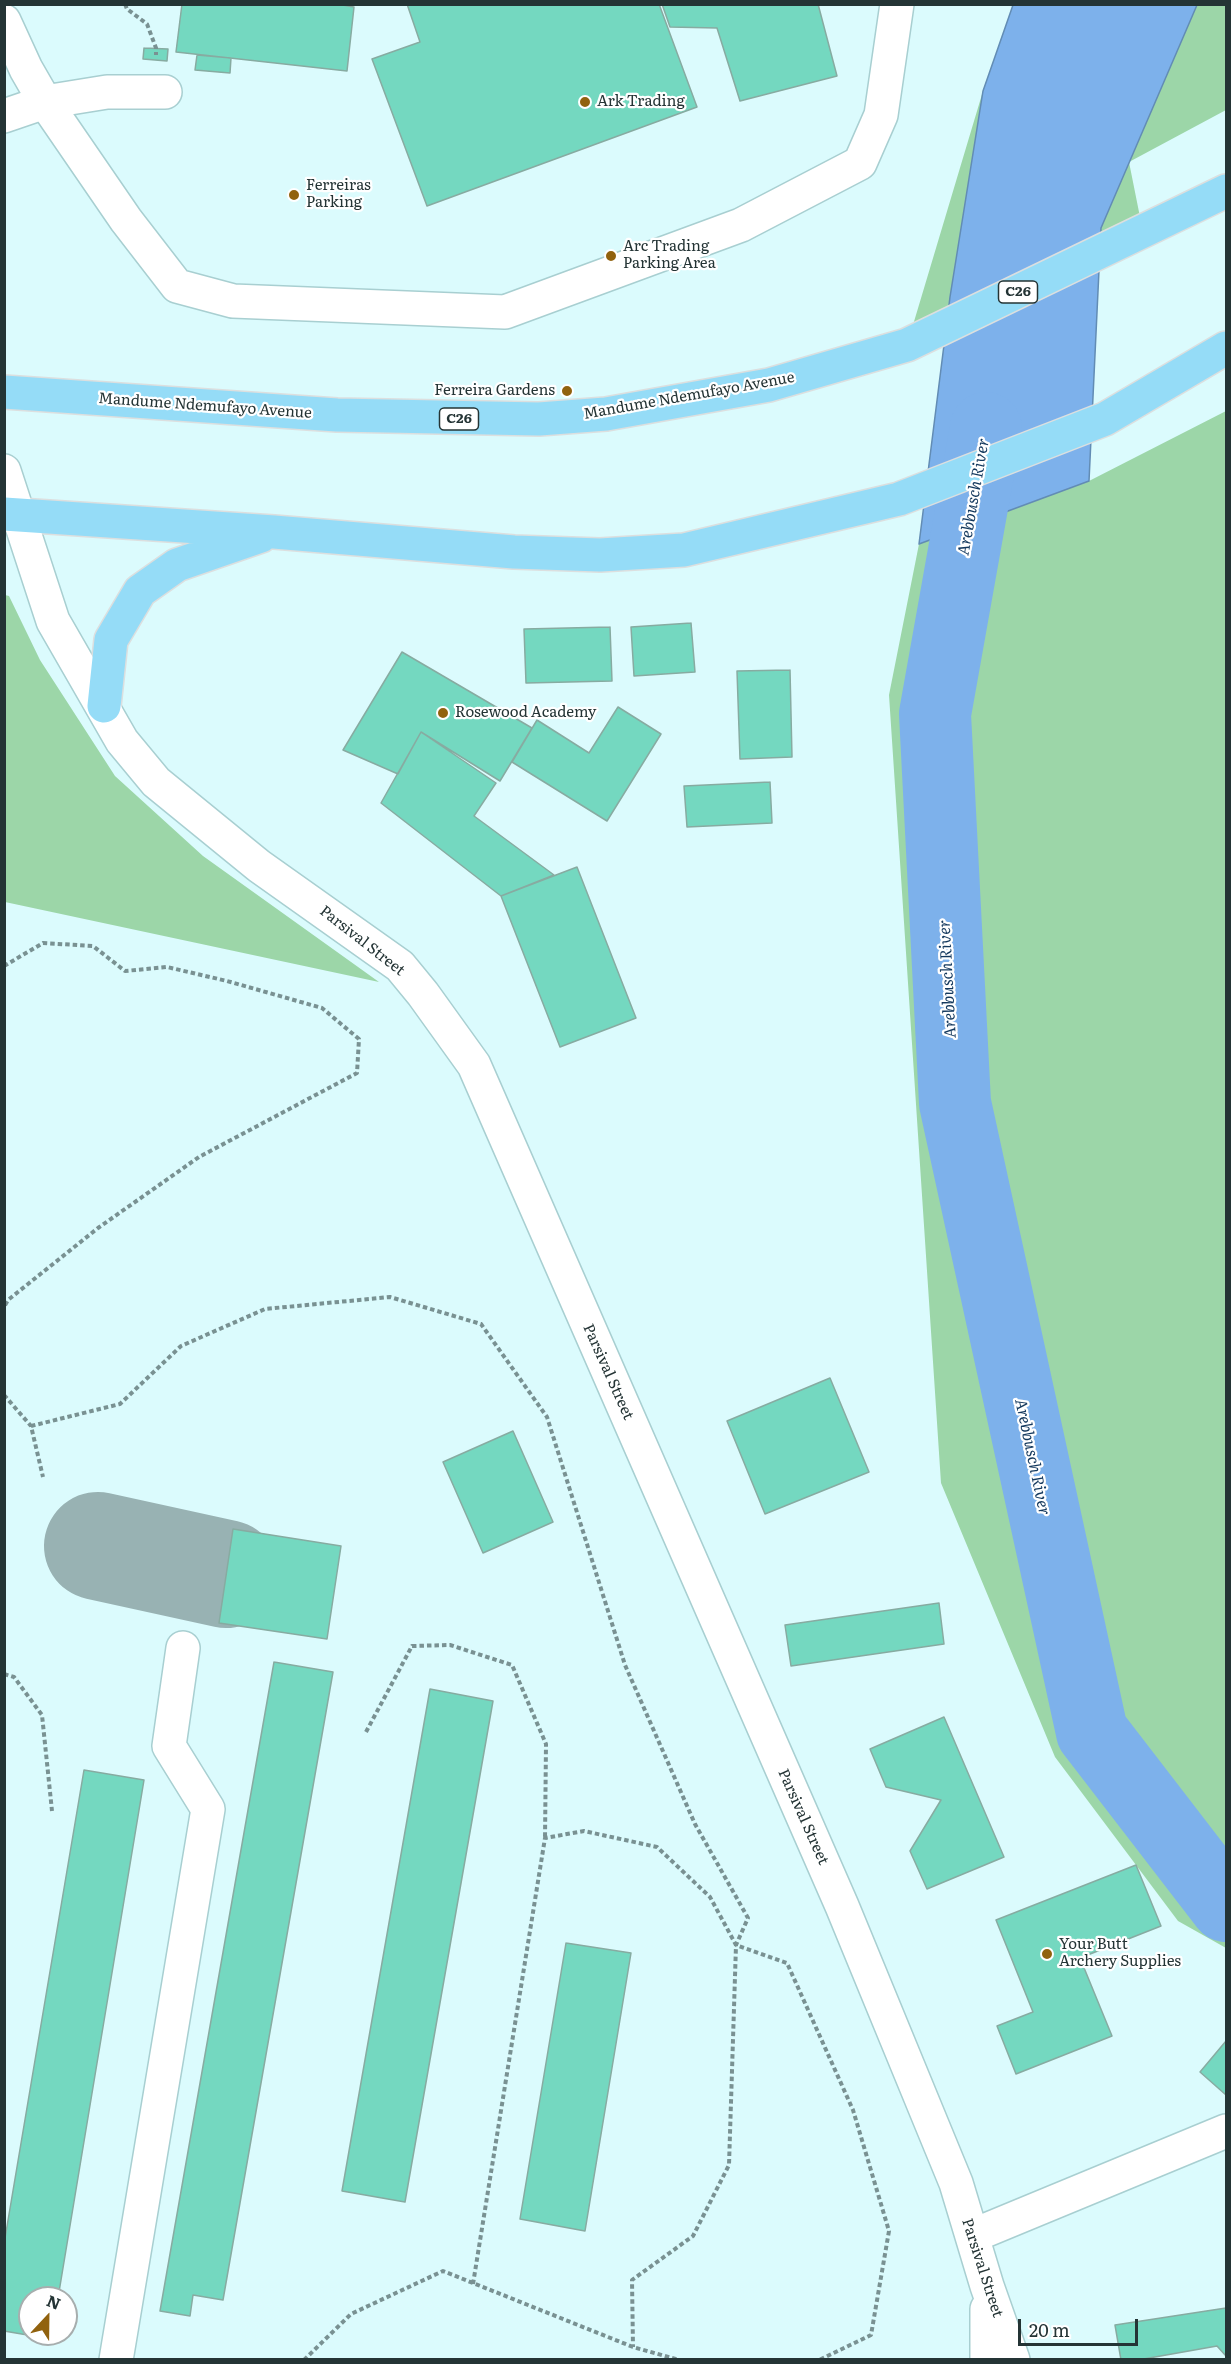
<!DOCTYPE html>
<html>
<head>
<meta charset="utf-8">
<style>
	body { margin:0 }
	#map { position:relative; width:1231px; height:2364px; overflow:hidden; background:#dbfbfd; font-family:Literata,serif }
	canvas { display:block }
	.frame { position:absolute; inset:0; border:6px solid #243435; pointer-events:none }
	.north { position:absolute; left:18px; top:2286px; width:60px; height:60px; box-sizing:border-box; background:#fff; border:2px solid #a7aeae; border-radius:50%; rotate:22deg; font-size:16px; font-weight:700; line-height:24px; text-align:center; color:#243435 }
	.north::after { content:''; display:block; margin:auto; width:21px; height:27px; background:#91620e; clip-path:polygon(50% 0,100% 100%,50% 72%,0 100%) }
	.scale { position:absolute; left:1018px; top:2319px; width:120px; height:27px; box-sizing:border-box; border:3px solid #243435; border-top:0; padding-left:8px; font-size:18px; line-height:21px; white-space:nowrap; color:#243435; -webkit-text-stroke:4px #fff; paint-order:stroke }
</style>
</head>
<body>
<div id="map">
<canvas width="1231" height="2364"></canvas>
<div class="frame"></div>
<div class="north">N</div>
<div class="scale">20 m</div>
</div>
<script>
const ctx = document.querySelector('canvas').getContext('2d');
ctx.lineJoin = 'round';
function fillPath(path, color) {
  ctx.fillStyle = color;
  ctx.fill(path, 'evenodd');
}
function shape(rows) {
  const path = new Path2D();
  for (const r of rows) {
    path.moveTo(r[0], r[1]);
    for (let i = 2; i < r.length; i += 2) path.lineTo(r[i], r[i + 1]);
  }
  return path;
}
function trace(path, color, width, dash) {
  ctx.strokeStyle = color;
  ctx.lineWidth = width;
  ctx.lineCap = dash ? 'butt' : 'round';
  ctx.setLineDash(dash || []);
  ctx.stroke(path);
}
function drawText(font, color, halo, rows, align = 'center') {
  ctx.font = font + ' Literata,serif';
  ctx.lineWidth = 4.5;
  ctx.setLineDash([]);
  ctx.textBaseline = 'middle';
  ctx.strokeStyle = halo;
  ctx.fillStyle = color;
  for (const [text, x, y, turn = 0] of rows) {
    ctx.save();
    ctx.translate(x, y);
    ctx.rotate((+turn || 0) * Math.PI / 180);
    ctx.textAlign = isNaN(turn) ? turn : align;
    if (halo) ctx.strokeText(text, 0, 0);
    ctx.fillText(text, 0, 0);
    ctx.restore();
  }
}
const green = shape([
	[1013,5,1226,5,1226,110,1129,162,1143,232,907,345,983,91],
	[1226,411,1226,1948,1178,1921,1055,1757,941,1483,889,695,919,544,1089,481],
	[5,595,9,596,40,660,115,776,203,856,379,982,5,902]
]);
const water = shape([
	[1013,5,1197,5,1101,228,1089,481,919,544,950,297,983,91,1013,5]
]);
const river = shape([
	[986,428,935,714,955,1103,1092,1732,1226,1906]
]);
const taxiway = shape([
	[98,1546,226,1574]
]);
const building = shape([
	[182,4,337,4,354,7,347,71,176,52,182,4],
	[407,4,659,4,697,107,427,206,372,59,420,42,407,4],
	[662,4,818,4,837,76,740,101,717,28,670,27,662,4],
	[144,48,168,49,167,61,143,59,144,48],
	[197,55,231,58,230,73,195,70,197,55],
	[691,623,695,672,634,676,631,627,691,623],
	[610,627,612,681,526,683,524,629,610,627],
	[402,652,532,728,500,781,421,732,398,774,343,750,402,652],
	[790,670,792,757,740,759,737,671,790,670],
	[618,707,661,734,607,821,512,762,537,720,589,753,618,707],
	[421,732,496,783,474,816,554,875,501,896,381,803,421,732],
	[770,782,772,823,687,827,684,786,770,782],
	[577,867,636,1018,560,1047,501,896,577,867],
	[830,1378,869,1472,765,1514,727,1421,830,1378],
	[513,1431,553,1522,483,1553,443,1462,513,1431],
	[233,1529,341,1546,327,1639,219,1623,233,1529],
	[939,1603,944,1644,791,1666,785,1625,939,1603],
	[274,1662,333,1672,223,2300,193,2295,190,2316,160,2311,274,1662],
	[430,1689,493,1701,405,2202,342,2191,430,1689],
	[944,1717,1004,1857,927,1889,910,1851,941,1800,886,1787,870,1749,944,1717],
	[84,1770,144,1780,58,2298,30,2298,30,2334,52,2334,51,2339,4,2331,4,2244,84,1770],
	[1136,1865,1161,1926,1080,1958,1112,2036,1016,2074,997,2026,1033,2012,996,1920,1136,1865],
	[566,1943,631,1953,585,2231,520,2219,566,1943],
	[1226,2041,1226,2095,1200,2072,1226,2041],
	[1226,2308,1226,2356,1217,2346,1138,2360,1121,2360,1115,2325,1226,2308]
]);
const path = shape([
	[125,4,127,9,147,24,156,48,156,55],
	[4,966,43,943,93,946,125,971,167,967,227,981,322,1008,359,1039,357,1073,199,1157,98,1228,8,1300,4,1307],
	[4,1395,31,1426,43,1477],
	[31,1426,120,1404,181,1346,265,1309,390,1297,481,1324,547,1417,625,1665,695,1824,748,1918,736,1945,729,2165,693,2236,632,2280,633,2347],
	[4,1674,14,1677,42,1715,52,1811],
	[366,1732,412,1646,450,1645,512,1665,546,1744,545,1838],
	[473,2284,545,1838,584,1831,657,1847,710,1897,736,1945,787,1963,853,2110,889,2231,871,2335,819,2360],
	[304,2360,351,2314,443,2271,633,2347,679,2360]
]);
const minor = shape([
	[4,21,26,69,45,102,126,220,177,286,233,301,505,312,741,225,860,163,881,115,897,4],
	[4,116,45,102,107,92,165,92],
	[4,471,53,621,122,741,156,782,259,866,400,966,423,994,474,1065,842,1906,956,2183,987,2286,1013,2360],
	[972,2236,1226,2131],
	[116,2360,208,1809,169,1746,183,1648],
	[987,2360,987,2309]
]);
const major = shape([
	[4,392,337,415,539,419,606,414,769,385,907,345,1226,191],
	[4,514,274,532,514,552,600,555,684,550,899,499,1105,419,1226,348],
	[104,706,111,640,140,591,177,565,261,536]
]);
const markers = [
	[585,102,6,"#91620e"],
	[294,195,6,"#91620e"],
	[611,256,6,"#91620e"],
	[567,391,6,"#91620e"],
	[443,713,6,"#91620e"],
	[1047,1954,6,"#91620e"]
];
const shields = [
	[1018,292,39],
	[459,419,39]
];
const shieldNames = [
	["C26",1018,292],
	["C26",459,419]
];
const poiNames = [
	["Ark Trading",597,102],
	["Ferreiras",306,186],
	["Parking",306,203],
	["Arc Trading",623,247],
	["Parking Area",623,264],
	["Ferreira Gardens",555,391,"right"],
	["Rosewood Academy",455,713],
	["Your Butt",1059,1945],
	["Archery Supplies",1059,1962]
];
const streetNames = [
	["Mandume Ndemufayo Avenue",689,396,-10],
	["Mandume Ndemufayo Avenue",205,406,4],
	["Parsival Street",362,941,38],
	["Parsival Street",608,1372,66],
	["Parsival Street",803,1817,66],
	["Parsival Street",982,2268,72]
];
const waterNames = [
	["Arebbusch River",974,497,-80],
	["Arebbusch River",948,979,-93],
	["Arebbusch River",1032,1457,78]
];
fillPath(green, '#9cd6a8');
fillPath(water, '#7db1eb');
trace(water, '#628cb4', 1.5);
trace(river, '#7db1eb', 72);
trace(taxiway, '#98b2b3', 108);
fillPath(building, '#74d8c0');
trace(building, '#87aba1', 1.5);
trace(minor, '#a8cfd1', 36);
trace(major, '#dcdfdf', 36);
trace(path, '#799192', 4, [4.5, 3]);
trace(minor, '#fff', 33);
trace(major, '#95dcf7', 33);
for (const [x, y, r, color] of markers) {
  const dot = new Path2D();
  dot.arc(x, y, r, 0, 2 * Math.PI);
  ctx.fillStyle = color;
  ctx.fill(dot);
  trace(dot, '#fff', 2);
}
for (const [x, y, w] of shields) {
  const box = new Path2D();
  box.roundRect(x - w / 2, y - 11, w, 22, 4.5);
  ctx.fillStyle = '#fff';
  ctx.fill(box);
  trace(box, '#243435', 1.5);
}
drawText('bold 14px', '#243435', null, shieldNames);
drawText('15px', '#243435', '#fff', poiNames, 'left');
drawText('15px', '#243435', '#fff', streetNames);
drawText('italic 16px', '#13385d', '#fff', waterNames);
</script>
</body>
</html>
